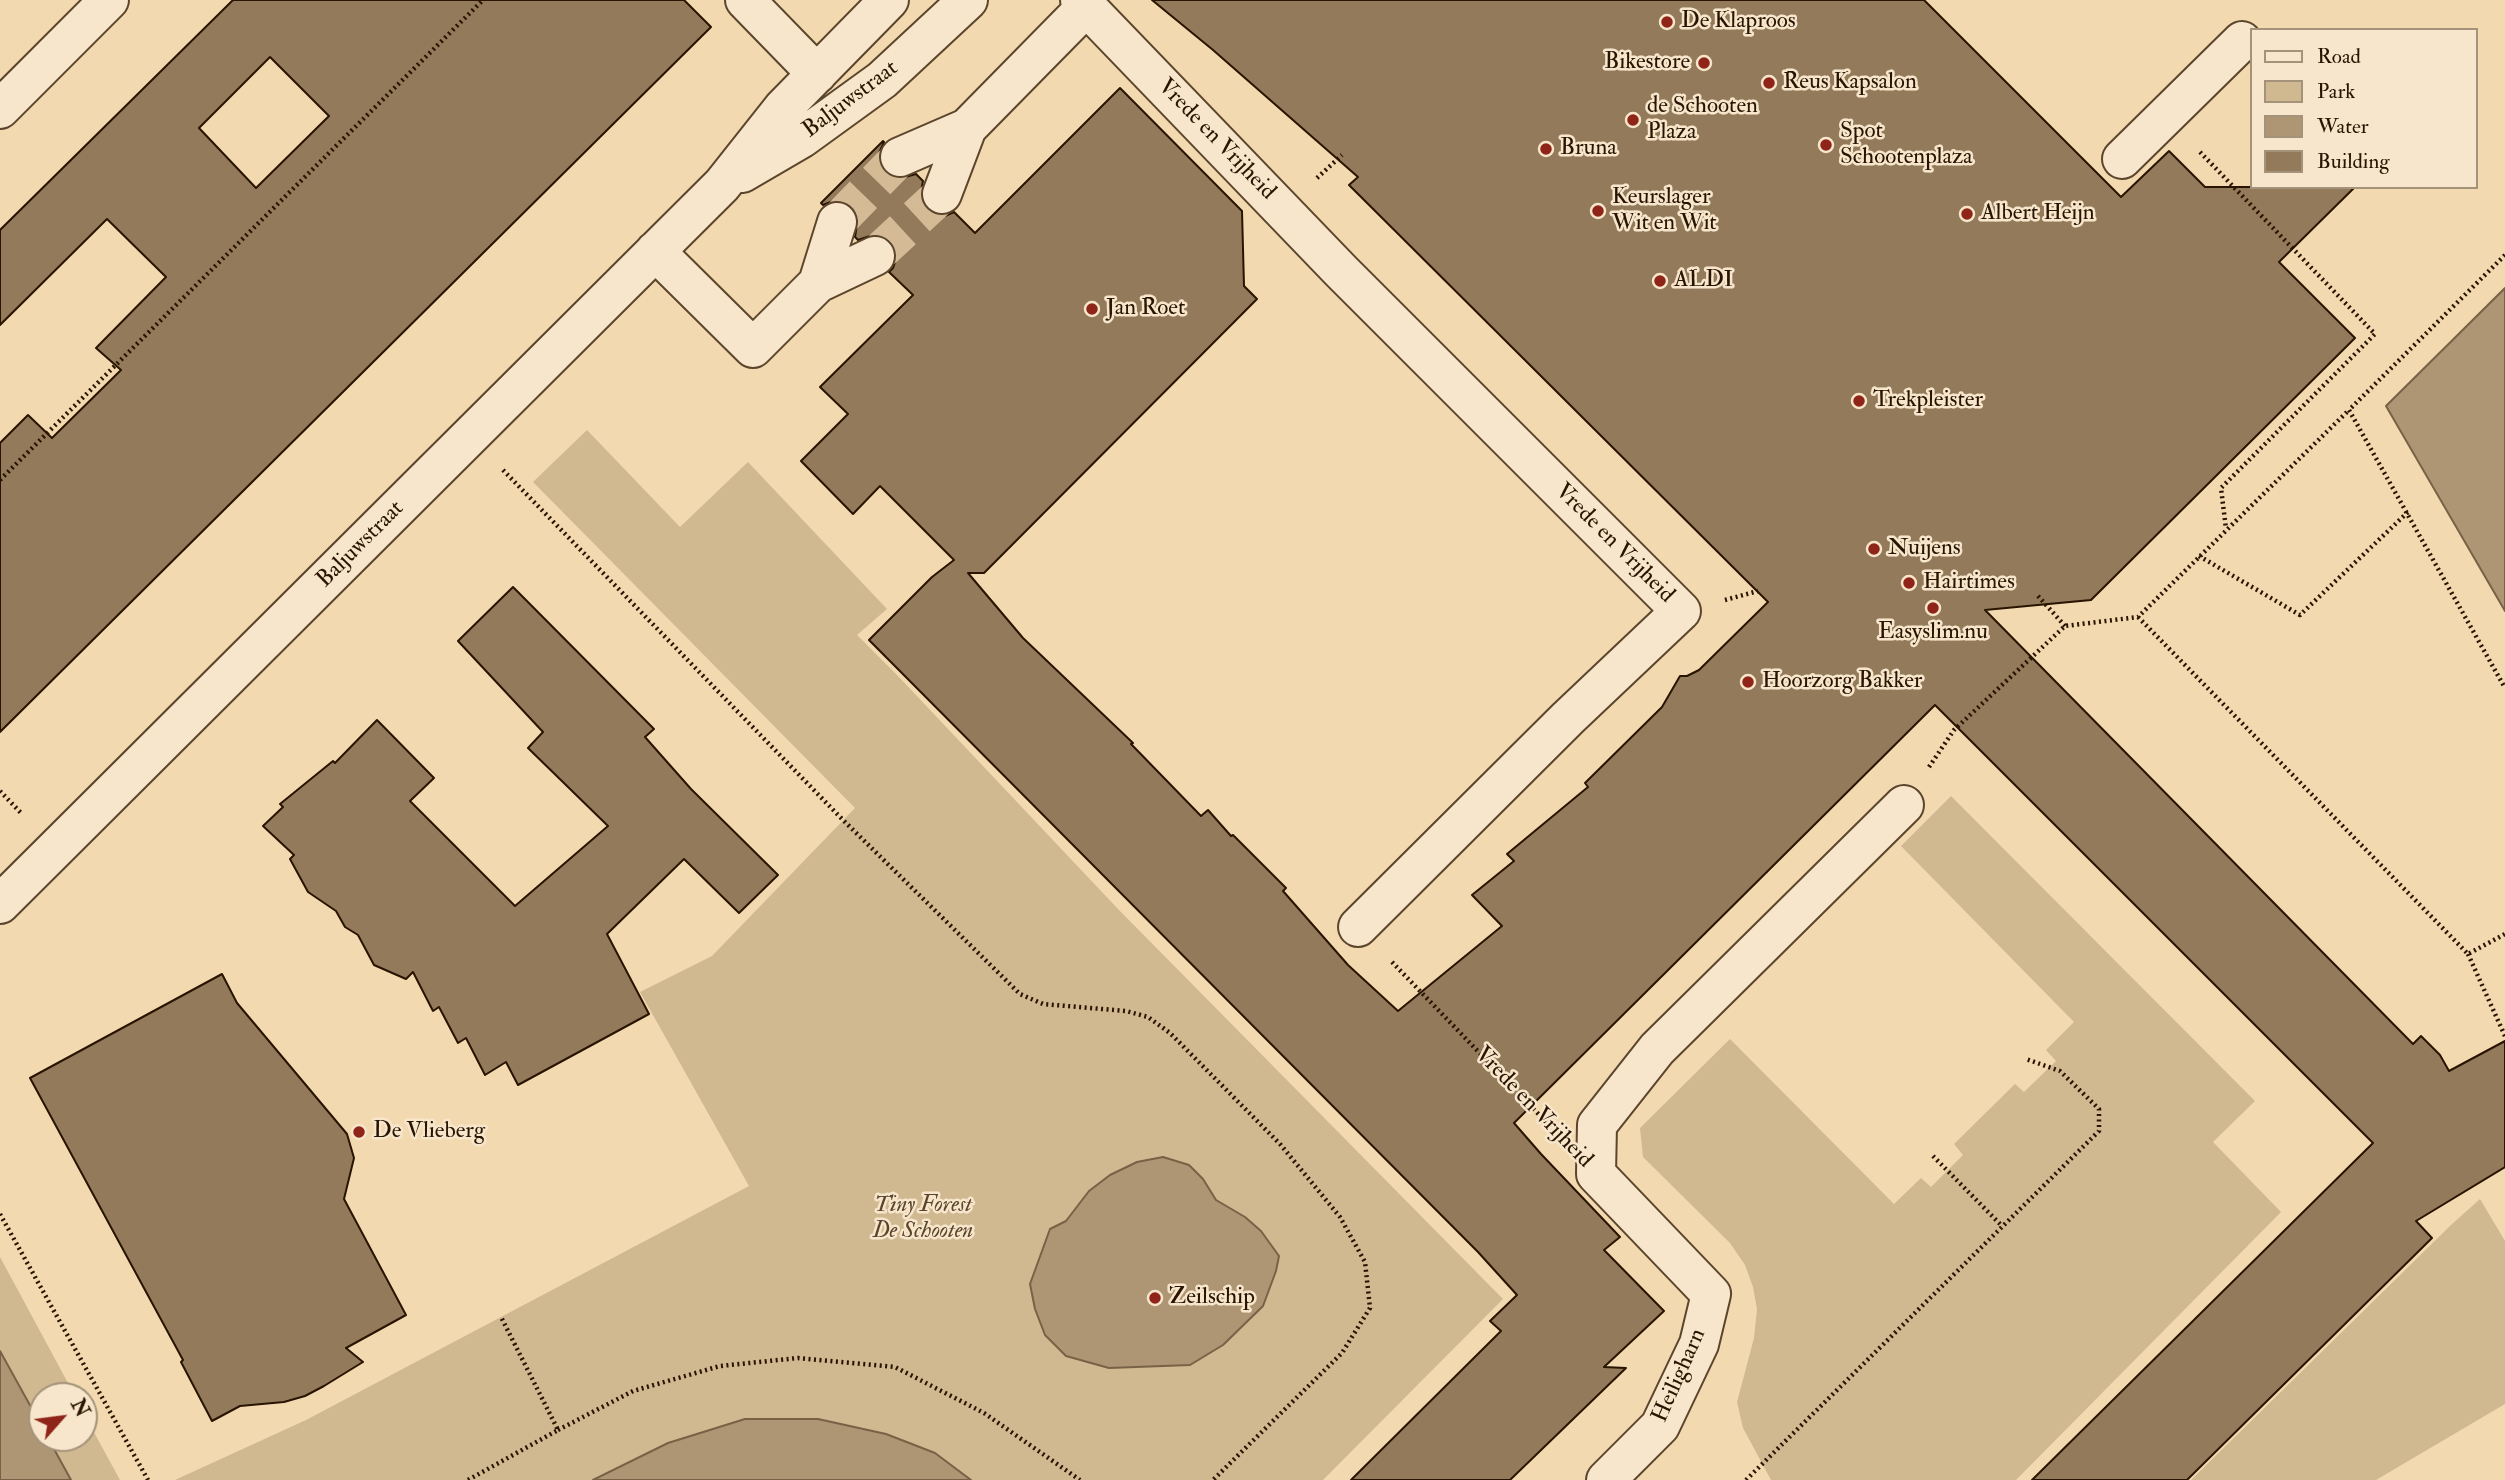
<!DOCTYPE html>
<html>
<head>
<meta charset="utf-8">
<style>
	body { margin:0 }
	#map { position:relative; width:2505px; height:1480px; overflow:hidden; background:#f3d9af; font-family:"IM FELL Double Pica",serif }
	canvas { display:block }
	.legend { position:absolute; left:2250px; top:28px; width:228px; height:161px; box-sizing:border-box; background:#f7e6cb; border:2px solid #a4927a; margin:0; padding:9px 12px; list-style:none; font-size:21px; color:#281400 }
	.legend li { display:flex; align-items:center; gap:14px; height:35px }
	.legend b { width:35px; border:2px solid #a4927a }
	.north { position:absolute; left:28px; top:1382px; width:70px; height:70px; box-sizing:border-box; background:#f7e6cb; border:2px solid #a4927a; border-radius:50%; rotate:62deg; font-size:19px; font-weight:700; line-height:28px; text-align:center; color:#281400 }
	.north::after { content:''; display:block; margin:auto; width:24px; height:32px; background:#8f2418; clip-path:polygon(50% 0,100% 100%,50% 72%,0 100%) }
</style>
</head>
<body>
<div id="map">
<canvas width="2505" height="1480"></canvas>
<ul class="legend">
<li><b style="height:9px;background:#f7e6cb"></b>Road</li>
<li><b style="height:19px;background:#d0b891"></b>Park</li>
<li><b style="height:19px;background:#ae9674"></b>Water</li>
<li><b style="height:19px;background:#927a5b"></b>Building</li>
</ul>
<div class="north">N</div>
</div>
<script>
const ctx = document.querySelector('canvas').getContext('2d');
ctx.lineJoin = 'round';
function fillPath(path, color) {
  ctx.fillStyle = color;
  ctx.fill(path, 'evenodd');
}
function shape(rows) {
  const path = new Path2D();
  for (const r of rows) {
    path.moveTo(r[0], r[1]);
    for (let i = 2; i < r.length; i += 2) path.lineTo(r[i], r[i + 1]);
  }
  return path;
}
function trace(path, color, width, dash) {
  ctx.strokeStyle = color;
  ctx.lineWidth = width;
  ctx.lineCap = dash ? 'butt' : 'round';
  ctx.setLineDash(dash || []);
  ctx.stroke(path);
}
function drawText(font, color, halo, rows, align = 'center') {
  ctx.font = font + ' "IM FELL Double Pica",serif';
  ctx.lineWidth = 5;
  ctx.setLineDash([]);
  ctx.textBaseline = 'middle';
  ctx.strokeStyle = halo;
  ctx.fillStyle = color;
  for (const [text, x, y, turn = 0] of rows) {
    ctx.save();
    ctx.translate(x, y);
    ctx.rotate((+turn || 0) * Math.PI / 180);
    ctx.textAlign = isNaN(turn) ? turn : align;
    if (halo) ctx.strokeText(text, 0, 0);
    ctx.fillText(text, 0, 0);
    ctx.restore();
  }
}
const green = shape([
	[587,430,680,527,748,462,887,609,857,635,898,676,1118,909,1503,1299,1323,1480,971,1480,935,1453,886,1434,818,1419,745,1419,668,1443,593,1480,175,1480,306,1420,749,1186,640,992,712,956,855,808,533,482],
	[1163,1157,1203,1179,1216,1201,1245,1217,1261,1231,1279,1256,1149,1366,1109,1368,1067,1356,1061,1350,1050,1229,1066,1221,1089,1191,1110,1175,1137,1162],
	[1951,796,2255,1101,2213,1142,2281,1212,2016,1480,1771,1480,1743,1428,1737,1402,1754,1338,1757,1309,1753,1287,1745,1265,1730,1243,1643,1157,1640,1128,1730,1039,1894,1204,1921,1178,1931,1187,1963,1155,1954,1144,2015,1084,2024,1092,2056,1061,2046,1050,2074,1022,1901,846],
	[2480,1199,2505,1241,2505,1404,2376,1480,2191,1480,2451,1225],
	[0,1257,75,1396,42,1396,42,1427,0,1350],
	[84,1414,120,1480,71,1480,48,1438,84,1438]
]);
const water = shape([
	[2505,288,2505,611,2386,406,2505,288],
	[1163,1157,1189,1165,1203,1179,1216,1200,1245,1217,1261,1231,1279,1256,1276,1271,1263,1306,1223,1345,1190,1365,1109,1368,1066,1356,1045,1335,1035,1309,1030,1284,1050,1229,1066,1221,1089,1191,1110,1175,1137,1162,1163,1157],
	[0,1351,42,1427,42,1438,48,1438,71,1480,0,1480,0,1351],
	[745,1419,818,1419,886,1434,935,1453,971,1480,593,1480,668,1443,745,1419]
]);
const building = shape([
	[233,0,684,0,711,27,0,732,0,443,28,415,52,438,121,370,96,348,166,277,107,219,0,325,0,230,233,0],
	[270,57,329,116,256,188,199,128,270,57],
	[1152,0,1924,0,2121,197,2169,151,2205,187,2355,187,2279,262,2355,338,2091,600,1985,610,2413,1044,2421,1036,2440,1055,2449,1071,2505,1041,2505,1167,2416,1221,2432,1238,2187,1480,2032,1480,2373,1143,1935,705,1514,1123,1541,1154,1620,1237,1604,1250,1664,1311,1604,1367,1626,1368,1510,1480,1351,1480,1501,1331,1490,1321,1517,1295,1478,1252,869,640,932,577,954,560,880,486,853,514,801,461,848,414,820,387,913,295,889,272,893,268,897,257,895,247,888,238,876,234,858,240,855,237,858,218,853,207,843,201,833,201,823,205,821,203,883,141,884,142,878,155,880,166,886,174,898,179,916,174,923,181,920,197,926,208,935,215,945,216,954,212,975,233,1120,88,1242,211,1244,286,1257,299,984,573,968,573,1023,638,1133,743,1131,744,1201,816,1208,810,1231,836,1233,835,1286,888,1283,891,1348,965,1398,1011,1502,926,1472,895,1514,861,1507,854,1588,787,1585,783,1662,707,1680,676,1687,676,1699,670,1768,602,1349,185,1358,177,1213,50,1152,0],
	[513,587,654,729,645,737,691,789,778,875,739,913,684,859,607,934,649,1014,518,1085,506,1062,485,1075,466,1038,458,1043,439,1007,433,1011,413,972,406,979,374,965,358,935,345,927,336,911,308,892,290,859,294,855,263,826,283,807,280,804,333,761,335,763,377,720,434,778,410,801,515,906,608,826,528,748,543,732,458,641,513,587],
	[222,974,237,1003,347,1134,354,1158,344,1199,406,1315,346,1348,363,1362,324,1386,305,1396,284,1402,240,1406,212,1421,181,1362,183,1360,30,1078,222,974]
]);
const minorTunnel = shape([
	[837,222,900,157],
	[875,256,942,194]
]);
const path = shape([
	[2200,152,2375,334,2221,488,2226,529],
	[1317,178,1342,155],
	[2505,255,2349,410,2505,688],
	[503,470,843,820,1020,994,1043,1004,1126,1011,1148,1017,1170,1033,1280,1144,1340,1217,1365,1262,1370,1308,1342,1353,1213,1480],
	[0,480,483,0],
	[2199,556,2300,615,2408,512],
	[2038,596,2065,626],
	[1725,600,1758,591],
	[2138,617,2468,954,2505,934],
	[1929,767,1954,730,2065,626,2138,617,2349,410],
	[0,791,21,813],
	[2468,954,2505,1036],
	[1392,962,1549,1125],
	[1933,1156,2002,1226],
	[0,1214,148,1480],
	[558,1430,633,1391,720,1366,798,1358,895,1367,984,1413,1080,1480],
	[468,1480,558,1430,501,1317],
	[1746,1480,2099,1131,2099,1109,2060,1071,2026,1059]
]);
const minor = shape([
	[745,0,817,74],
	[1080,0,1341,271,1681,611,1568,718,1358,927],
	[0,109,109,0],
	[900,157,967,128,1086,7],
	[2122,159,2242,41],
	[742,173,802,138,882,80,968,0],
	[942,194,967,128],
	[655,251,753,348,818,283,837,222],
	[818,283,875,256],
	[0,904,722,185,783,108,889,0],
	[1606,1480,1660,1426,1699,1344,1711,1294,1596,1174,1597,1125,1657,1049,1904,805]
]);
const markers = [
	[1667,22,7,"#8f2418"],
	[1704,63,7,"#8f2418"],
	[1769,83,7,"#8f2418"],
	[1633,120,7,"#8f2418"],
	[1826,145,7,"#8f2418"],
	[1546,149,7,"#8f2418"],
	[1598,211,7,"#8f2418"],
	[1967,214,7,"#8f2418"],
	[1660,281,7,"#8f2418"],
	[1092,309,7,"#8f2418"],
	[1859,401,7,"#8f2418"],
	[1874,549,7,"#8f2418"],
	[1909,583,7,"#8f2418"],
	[1933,608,7,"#8f2418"],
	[1748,682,7,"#8f2418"],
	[359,1132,7,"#8f2418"],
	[1155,1298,7,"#8f2418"]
];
const poiNames = [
	["De Klaproos",1681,22],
	["Bikestore",1690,63,"right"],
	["Reus Kapsalon",1783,83],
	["de Schooten",1647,107],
	["Plaza",1647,133],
	["Spot",1840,132],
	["Schootenplaza",1840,158],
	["Bruna",1560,149],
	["Keurslager",1612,198],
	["Wit en Wit",1612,224],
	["Albert Heijn",1981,214],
	["ALDI",1674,281],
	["Jan Roet",1106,309],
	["Trekpleister",1873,401],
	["Nuijens",1888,549],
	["Hairtimes",1923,583],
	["Easyslim.nu",1933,633,"center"],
	["Hoorzorg Bakker",1762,682],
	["De Vlieberg",373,1132],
	["Zeilschip",1169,1298]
];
const streetNames = [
	["Baljuwstraat",851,100,-37],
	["Vrede en Vrijheid",1216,140,46],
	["Vrede en Vrijheid",1614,544,45],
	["Baljuwstraat",361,545,-45],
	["Vrede en Vrijheid",1533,1108,46],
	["Heiligharn",1680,1376,-66]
];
const parkNames = [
	["Tiny Forest",923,1206],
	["De Schooten",923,1232]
];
fillPath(green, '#d0b891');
fillPath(water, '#ae9674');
trace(water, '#786246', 2);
fillPath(building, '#927a5b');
trace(building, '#281400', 2);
trace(minorTunnel, '#d5bb95', 38, [38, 19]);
trace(minor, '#5b452c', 42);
trace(path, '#281400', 4.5, [2, 3.5]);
trace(minor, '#f7e6cb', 38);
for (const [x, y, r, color] of markers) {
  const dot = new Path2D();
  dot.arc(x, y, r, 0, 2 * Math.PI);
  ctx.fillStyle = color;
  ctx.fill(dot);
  trace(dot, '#f7e6cb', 2.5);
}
drawText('23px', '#281400', '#f7e6cb', poiNames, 'left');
drawText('23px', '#281400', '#f7e6cb', streetNames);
drawText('italic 23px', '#5a452c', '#f7e6cb', parkNames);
</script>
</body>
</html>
